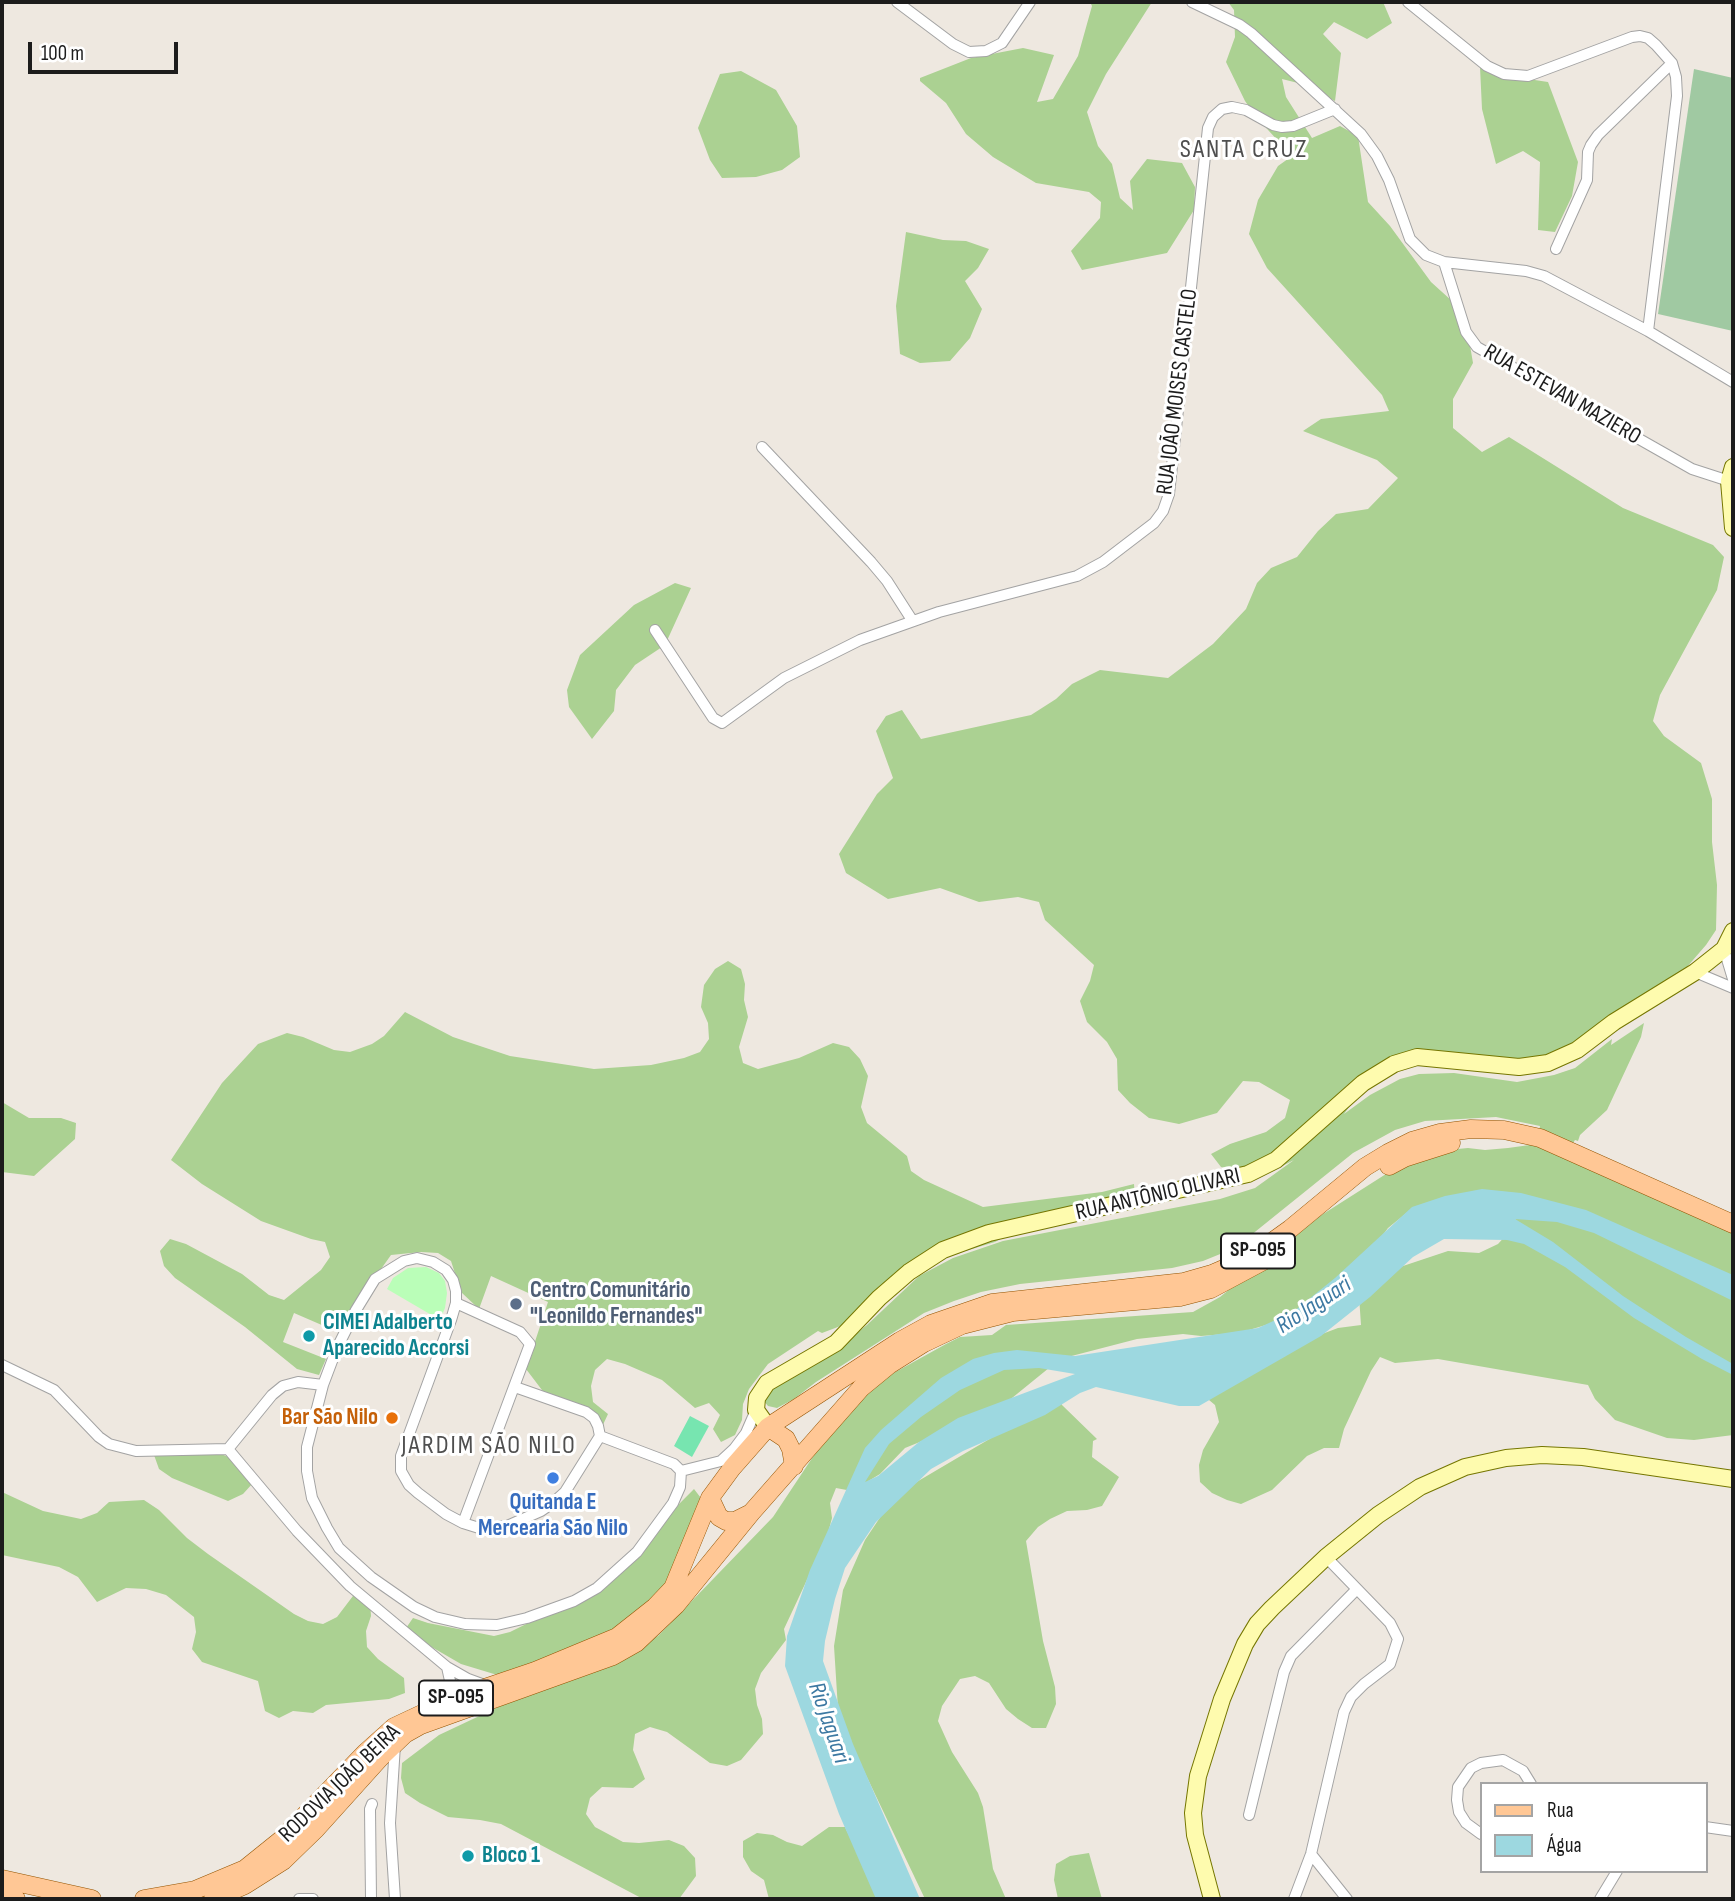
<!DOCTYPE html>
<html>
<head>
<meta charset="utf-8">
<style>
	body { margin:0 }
	#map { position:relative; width:1735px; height:1901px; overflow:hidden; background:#eee8e0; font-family:"Sofia Sans Condensed",sans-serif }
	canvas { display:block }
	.frame { position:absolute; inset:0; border:4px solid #1c1c1c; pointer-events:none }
	.legend { position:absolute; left:1480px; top:1782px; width:228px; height:91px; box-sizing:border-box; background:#fff; border:2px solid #a4a4a4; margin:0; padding:9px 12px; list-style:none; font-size:21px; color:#1c1c1c }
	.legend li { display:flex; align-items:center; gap:14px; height:35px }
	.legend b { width:35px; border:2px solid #a4a4a4 }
	.scale { position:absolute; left:28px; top:42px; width:150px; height:32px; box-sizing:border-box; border:4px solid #1c1c1c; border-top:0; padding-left:9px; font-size:21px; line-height:24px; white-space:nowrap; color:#1c1c1c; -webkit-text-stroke:5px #fff; paint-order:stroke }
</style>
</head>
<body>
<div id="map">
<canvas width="1735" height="1901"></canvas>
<div class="frame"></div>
<ul class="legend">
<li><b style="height:9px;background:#ffc795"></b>Rua</li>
<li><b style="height:19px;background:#9dd8e0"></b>Água</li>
</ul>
<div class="scale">100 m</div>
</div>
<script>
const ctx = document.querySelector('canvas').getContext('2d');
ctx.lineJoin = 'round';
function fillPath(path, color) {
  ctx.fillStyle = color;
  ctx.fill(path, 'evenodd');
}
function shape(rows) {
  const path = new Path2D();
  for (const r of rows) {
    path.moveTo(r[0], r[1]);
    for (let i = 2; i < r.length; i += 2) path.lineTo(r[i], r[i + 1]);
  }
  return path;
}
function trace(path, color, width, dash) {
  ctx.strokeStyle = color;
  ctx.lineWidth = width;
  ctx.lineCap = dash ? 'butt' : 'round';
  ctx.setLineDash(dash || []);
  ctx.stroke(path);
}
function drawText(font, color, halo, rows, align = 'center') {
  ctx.font = font + ' "Sofia Sans Condensed",sans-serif';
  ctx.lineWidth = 6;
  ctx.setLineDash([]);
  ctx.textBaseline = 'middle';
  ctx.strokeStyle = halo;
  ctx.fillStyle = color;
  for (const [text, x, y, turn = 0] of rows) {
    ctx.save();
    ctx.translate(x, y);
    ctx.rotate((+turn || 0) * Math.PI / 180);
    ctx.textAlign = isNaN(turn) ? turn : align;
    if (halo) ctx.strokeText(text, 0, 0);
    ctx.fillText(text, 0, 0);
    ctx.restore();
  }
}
const forest = shape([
	[1090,2,1152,2,1106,74,1087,112,1098,146,1112,164,1120,198,1133,210,1130,181,1147,159,1182,163,1195,187,1194,210,1167,253,1082,270,1071,251,1100,218,1101,202,1089,192,1036,183,993,157,966,134,946,103,920,81,920,78,971,58,1023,48,1054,55,1037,102,1053,99,1078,56,1092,6],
	[1228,2,1383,2,1392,23,1367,39,1334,22,1323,34,1341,53,1335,101,1302,84,1282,79,1286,97,1312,138,1340,126,1358,136,1368,202,1390,226,1431,282,1452,301,1466,322,1473,363,1453,399,1453,428,1482,452,1509,437,1623,508,1713,545,1724,557,1717,590,1660,695,1653,721,1664,736,1701,763,1712,799,1712,842,1717,885,1716,930,1706,945,1680,975,1578,1047,1531,1066,1426,1060,1381,1073,1355,1099,1344,1114,1370,1095,1400,1079,1419,1074,1454,1073,1517,1082,1554,1075,1575,1068,1612,1039,1611,1045,1644,1023,1641,1037,1607,1110,1580,1135,1578,1141,1575,1140,1566,1154,1733,1228,1733,1435,1694,1440,1667,1438,1615,1420,1595,1399,1588,1385,1438,1359,1395,1363,1380,1357,1371,1371,1344,1429,1339,1448,1324,1448,1307,1456,1272,1490,1241,1504,1227,1500,1212,1493,1200,1482,1199,1465,1203,1450,1219,1422,1215,1405,1203,1395,1322,1334,1338,1328,1361,1325,1359,1296,1391,1270,1448,1251,1479,1253,1498,1244,1509,1232,1516,1218,1409,1211,1388,1228,1361,1265,1286,1319,1239,1333,1201,1336,1183,1334,1137,1339,1060,1359,996,1411,905,1448,880,1474,852,1491,836,1488,830,1503,832,1518,827,1537,784,1629,786,1640,761,1673,755,1689,757,1705,762,1719,763,1734,741,1760,727,1766,710,1763,667,1732,650,1727,635,1734,633,1750,645,1779,633,1788,602,1787,590,1798,586,1814,595,1827,623,1842,639,1843,669,1840,684,1846,695,1858,696,1876,679,1899,643,1899,501,1824,480,1820,448,1817,420,1803,405,1793,401,1778,402,1763,439,1735,596,1661,658,1636,773,1517,854,1395,946,1344,960,1337,992,1335,1006,1325,1193,1312,1220,1297,1320,1216,1397,1167,1447,1150,1468,1148,1485,1150,1508,1148,1537,1144,1540,1126,1496,1117,1425,1121,1395,1130,1353,1153,1235,1248,1203,1261,1172,1268,1020,1284,981,1292,954,1301,924,1313,816,1382,794,1399,777,1408,768,1406,763,1400,763,1392,834,1351,867,1325,919,1276,953,1258,1003,1241,1220,1199,1255,1188,1294,1160,1259,1178,1221,1167,1211,1154,1230,1144,1266,1132,1285,1118,1290,1100,1259,1082,1243,1081,1217,1113,1179,1124,1149,1118,1130,1103,1118,1090,1117,1059,1107,1042,1087,1022,1080,1001,1090,981,1094,965,1045,920,1039,902,1018,897,979,902,940,888,888,899,846,873,839,854,877,794,893,778,876,731,886,716,902,710,921,739,1031,715,1056,699,1072,684,1100,670,1168,678,1213,644,1246,609,1257,583,1271,568,1297,557,1318,531,1336,514,1368,509,1398,478,1377,460,1303,431,1321,419,1389,411,1382,395,1267,268,1249,234,1258,200,1278,166,1292,156,1257,118,1245,101,1226,62,1235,37,1234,10],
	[1480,67,1488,73,1548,82,1578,162,1572,196,1555,232,1538,230,1540,162,1523,151,1496,164,1482,109],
	[741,71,776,90,797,126,800,157,782,170,756,177,722,178,710,160,698,128,720,74],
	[906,232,943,240,966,241,989,249,978,268,965,281,982,309,970,338,950,361,920,363,900,354,896,306],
	[675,583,691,588,665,645,635,665,616,690,614,711,592,739,569,707,567,690,580,655,634,605],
	[728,961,741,969,745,984,744,1000,748,1017,739,1047,743,1063,758,1069,799,1058,833,1043,849,1047,860,1059,868,1076,861,1107,867,1123,907,1156,911,1171,924,1180,983,1207,1102,1192,1134,1184,1135,1199,1011,1233,995,1242,932,1261,851,1322,822,1333,818,1331,768,1364,749,1389,743,1404,742,1420,735,1435,721,1442,713,1429,720,1415,709,1403,695,1408,662,1380,625,1364,607,1359,595,1370,591,1386,593,1402,608,1414,601,1429,591,1411,545,1394,526,1369,548,1302,491,1276,479,1309,461,1292,451,1261,438,1253,421,1252,391,1255,344,1321,331,1329,294,1313,283,1342,326,1359,319,1375,297,1369,245,1327,175,1278,164,1266,160,1251,170,1239,186,1244,242,1274,269,1295,284,1300,321,1270,330,1257,325,1242,311,1239,261,1221,202,1184,171,1160,222,1083,258,1044,287,1033,303,1037,334,1050,350,1052,372,1044,384,1036,405,1012,453,1037,510,1056,594,1069,651,1065,684,1058,700,1052,709,1039,708,1023,701,1007,704,985,715,969],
	[2,1102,29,1118,61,1118,76,1123,75,1139,34,1176,2,1172],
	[1059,1398,1062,1405,1097,1439,1093,1441,1092,1457,1119,1477,1102,1506,1087,1510,1067,1511,1050,1519,1038,1527,1026,1541,1043,1641,1055,1687,1056,1704,1046,1728,1032,1728,1018,1719,1006,1709,989,1683,975,1676,960,1679,942,1706,938,1721,952,1752,978,1793,983,1807,993,1869,1006,1899,925,1899,844,1729,838,1709,834,1646,843,1590,865,1540,891,1501,903,1490],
	[216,1452,231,1458,253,1483,243,1494,228,1501,172,1478,159,1469,154,1455],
	[694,1489,704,1502,668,1589,615,1634,511,1674,494,1674,461,1664,404,1631,413,1618,428,1623,494,1636,510,1632,585,1595,662,1526,680,1503],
	[2,1492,43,1511,81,1519,97,1513,109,1502,144,1500,159,1510,187,1538,208,1554,294,1614,308,1621,323,1624,337,1617,356,1592,370,1600,371,1616,366,1631,367,1647,378,1659,404,1678,405,1693,389,1699,326,1705,313,1713,293,1711,279,1718,265,1711,258,1681,202,1662,192,1649,196,1632,194,1617,166,1595,146,1589,126,1588,97,1602,78,1577,59,1567,2,1555],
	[829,1827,845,1827,880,1899,769,1899,764,1880,751,1871,743,1857,743,1841,757,1833,773,1835,787,1842,802,1846],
	[1089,1853,1102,1899,1058,1899,1054,1880,1056,1864,1070,1856]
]);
const cemetery = shape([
	[1694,69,1733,78,1733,331,1658,314]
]);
const park = shape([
	[426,1267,439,1273,445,1281,447,1293,445,1308,440,1320,387,1289,393,1278,408,1268]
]);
const pitch = shape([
	[690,1416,709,1426,692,1457,674,1446]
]);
const water = shape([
	[1482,1189,1521,1193,1586,1210,1733,1275,1733,1301,1594,1233,1557,1222,1515,1219,1553,1242,1623,1296,1686,1337,1733,1364,1733,1375,1702,1359,1634,1318,1565,1267,1524,1244,1507,1240,1444,1239,1413,1257,1370,1297,1321,1336,1199,1406,1179,1406,1096,1387,1080,1393,1045,1415,963,1451,931,1469,876,1522,845,1568,835,1599,825,1641,823,1661,853,1744,920,1899,876,1899,839,1814,785,1666,787,1636,810,1570,865,1448,881,1430,941,1378,973,1359,994,1353,1017,1350,1075,1356,1258,1328,1293,1312,1335,1278,1412,1207,1445,1196],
	[1039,1368,1075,1374,958,1418,919,1442,878,1476,865,1482,889,1444,921,1417,960,1390,1004,1370]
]);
const street = shape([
	[897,2,953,44,969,52,986,51,1002,43,1030,2],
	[1192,2,1240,25,1251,33,1361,134,1377,156,1389,180,1410,239,1426,255,1444,262,1526,271,1544,276,1648,331,1733,382],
	[1408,2,1487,66,1504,74,1528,76,1632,37,1640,36,1648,38,1656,45,1672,63,1676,77,1677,96,1648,331],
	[1556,249,1587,180,1588,152,1591,145,1598,135,1672,63],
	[1444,262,1466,332,1477,347,1692,469,1729,481],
	[762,447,871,562,887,581,912,620],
	[655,630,713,718,722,723,784,678,860,640,939,612,1077,576,1103,562,1154,523,1163,511,1169,494,1208,128,1213,117,1222,109,1232,107,1246,110,1273,125,1282,127,1293,126,1335,109],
	[1724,949,1733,979],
	[1695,972,1733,988],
	[456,1303,520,1332,530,1344,463,1523],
	[2,1365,54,1390,99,1437,109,1444,136,1451,228,1449,297,1531,350,1586,447,1667,468,1679,487,1686],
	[515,1387,586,1412,594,1418,598,1426,600,1436],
	[600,1436,565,1492,554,1502,541,1511,507,1526,479,1528,463,1523,446,1514,418,1493,409,1485,401,1471,401,1456,451,1320,456,1303,456,1291,453,1280,446,1270,433,1262,417,1258,404,1261,375,1279,356,1310,337,1348,323,1385,307,1447,307,1471,312,1498,327,1528,339,1548,371,1577,414,1607,435,1617,465,1624,497,1625,527,1618,574,1601,597,1588,637,1552,673,1503,680,1487,681,1471],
	[600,1436,674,1464,681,1471],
	[228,1449,272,1395,283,1386,298,1382,323,1385],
	[681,1471,721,1461,734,1449,746,1433,756,1410],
	[447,1667,452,1690,452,1700],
	[395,1745,390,1823,395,1899],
	[1249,1815,1284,1672,1291,1656,1357,1589],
	[1705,1827,1733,1831],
	[1481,1834,1466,1823,1459,1812,1457,1800,1458,1787,1471,1768,1481,1763,1503,1760,1523,1771,1531,1784],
	[1311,1854,1347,1899],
	[299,1899,313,1899],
	[371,1899,370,1809,372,1804],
	[1294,1899,1311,1854,1344,1712,1351,1697,1364,1684,1390,1664,1398,1639,1390,1623,1326,1557],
	[1600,1899,1617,1871]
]);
const secondary = shape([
	[1733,467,1729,481,1733,528],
	[768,1427,756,1410,757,1398,767,1383,836,1343,879,1298,909,1272,943,1250,989,1233,1248,1174,1276,1160,1363,1083,1394,1064,1417,1057,1519,1067,1548,1063,1577,1050,1614,1022,1695,972,1724,949,1733,931],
	[1212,1899,1195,1835,1193,1813,1198,1776,1222,1699,1245,1644,1257,1624,1272,1608,1326,1557,1378,1515,1420,1487,1465,1467,1506,1458,1542,1455,1583,1457,1733,1479]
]);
const primary = shape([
	[1389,1166,1404,1158,1451,1143],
	[768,1427,786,1439,791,1449,794,1466],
	[710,1498,719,1517,726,1521,735,1521,751,1513],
	[2,1879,92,1899],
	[2,1896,16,1899],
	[144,1899,195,1890,245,1869,281,1840,365,1753,394,1727,458,1697,535,1671,617,1637,655,1607,673,1588,710,1498,732,1468,768,1427,900,1341,931,1324,992,1303,1184,1282,1212,1274,1251,1257,1290,1229,1365,1167,1388,1153,1412,1141,1440,1133,1471,1129,1504,1130,1540,1138,1733,1224],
	[213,1899,245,1885,283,1861,316,1829,380,1758,405,1734,421,1725,613,1656,636,1643,676,1605,751,1513,861,1388,889,1365,924,1343,962,1325,1013,1312,1180,1297,1211,1289,1267,1259]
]);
const markers = [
	[516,1304,7,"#5c6f8a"],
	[309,1336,7,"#0f9aa8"],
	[392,1418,7,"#e8710a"],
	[553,1478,7,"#3f7fe0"],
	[468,1856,7,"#0f9aa8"]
];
const shields = [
	[1258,1251,74],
	[456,1698,74]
];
const shieldNames = [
	["SP-095",1258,1251],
	["SP-095",456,1698]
];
const streetNames = [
	["RUA JOÃO MOISES CASTELO",1178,392,-83],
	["RUA ESTEVAN MAZIERO",1562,395,30],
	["RUA ANTÔNIO OLIVARI",1158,1195,-13],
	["RODOVIA JOÃO BEIRA",340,1784,-44]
];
const serviceNames = [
	["Centro Comunitário",530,1291],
	["\"Leonildo Fernandes\"",530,1317]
];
const cultureNames = [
	["CIMEI Adalberto",323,1323],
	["Aparecido Accorsi",323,1349],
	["Bloco 1",482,1856]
];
const foodNames = [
	["Bar São Nilo",378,1418]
];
const shopNames = [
	["Quitanda E",553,1503],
	["Mercearia São Nilo",553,1529]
];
const waterNames = [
	["Rio Jaguari",1314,1306,-33],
	["Rio Jaguari",828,1723,71]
];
const quarterNames = [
	["SANTA CRUZ",1244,150],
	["JARDIM SÃO NILO",489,1446]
];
fillPath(forest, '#abd192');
fillPath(cemetery, '#a0c9a2');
fillPath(park, '#bafeb8');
fillPath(pitch, '#77e5b0');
fillPath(water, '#9dd8e0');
trace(street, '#a3a3a3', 12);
trace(secondary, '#757600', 18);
trace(primary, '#945400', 19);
trace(street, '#fff', 10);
trace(secondary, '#fefbae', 16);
trace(primary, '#ffc795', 18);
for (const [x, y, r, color] of markers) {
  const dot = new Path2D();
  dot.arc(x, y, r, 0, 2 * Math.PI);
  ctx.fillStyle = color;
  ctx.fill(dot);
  trace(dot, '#fff', 2.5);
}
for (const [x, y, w] of shields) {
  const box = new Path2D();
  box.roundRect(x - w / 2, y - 17.5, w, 35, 5);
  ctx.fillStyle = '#fff';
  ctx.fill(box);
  trace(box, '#1c1c1c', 2);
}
drawText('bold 21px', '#1c1c1c', null, shieldNames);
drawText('23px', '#1c1c1c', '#fff', streetNames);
drawText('bold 23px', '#4e5e75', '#fff', serviceNames, 'left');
drawText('bold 23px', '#0d838f', '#fff', cultureNames, 'left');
drawText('bold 23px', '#c56008', '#fff', foodNames, 'right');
drawText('bold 23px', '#366cbe', '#fff', shopNames);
drawText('italic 24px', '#3d79a2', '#fff', waterNames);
ctx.letterSpacing = '2px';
drawText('26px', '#4f4f4f', '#fff', quarterNames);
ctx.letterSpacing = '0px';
</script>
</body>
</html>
